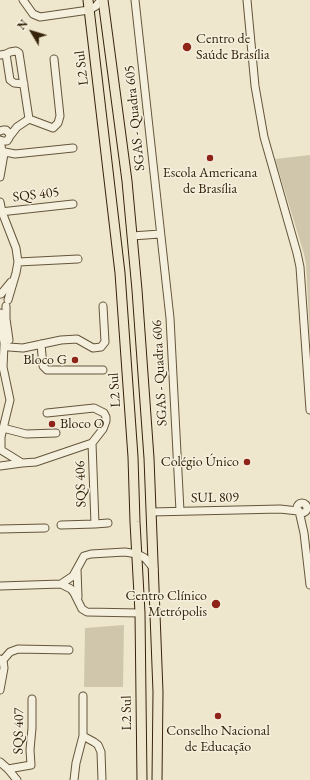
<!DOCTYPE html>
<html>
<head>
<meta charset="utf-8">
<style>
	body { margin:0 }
	#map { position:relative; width:310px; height:780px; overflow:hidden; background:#efe7cd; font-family:"EB Garamond",serif }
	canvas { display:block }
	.north { position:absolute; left:12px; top:12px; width:40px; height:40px; -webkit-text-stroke:3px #f5efde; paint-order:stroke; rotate:308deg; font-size:11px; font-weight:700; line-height:16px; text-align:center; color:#36240a }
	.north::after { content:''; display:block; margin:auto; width:14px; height:18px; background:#36240a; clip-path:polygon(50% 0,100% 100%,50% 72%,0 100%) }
</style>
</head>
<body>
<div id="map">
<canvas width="310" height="780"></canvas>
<div class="north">N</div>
</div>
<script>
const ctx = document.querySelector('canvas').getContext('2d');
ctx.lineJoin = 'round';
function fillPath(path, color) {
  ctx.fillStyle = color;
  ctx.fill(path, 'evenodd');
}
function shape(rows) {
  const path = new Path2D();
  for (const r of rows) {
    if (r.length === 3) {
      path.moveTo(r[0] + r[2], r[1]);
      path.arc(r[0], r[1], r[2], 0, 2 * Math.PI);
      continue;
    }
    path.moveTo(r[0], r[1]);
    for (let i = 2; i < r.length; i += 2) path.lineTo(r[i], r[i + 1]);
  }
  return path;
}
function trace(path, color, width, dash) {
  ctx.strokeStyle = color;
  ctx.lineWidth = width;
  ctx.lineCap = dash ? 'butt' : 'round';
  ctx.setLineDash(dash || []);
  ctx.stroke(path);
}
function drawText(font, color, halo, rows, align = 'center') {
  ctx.font = font + ' "EB Garamond",serif';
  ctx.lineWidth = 3;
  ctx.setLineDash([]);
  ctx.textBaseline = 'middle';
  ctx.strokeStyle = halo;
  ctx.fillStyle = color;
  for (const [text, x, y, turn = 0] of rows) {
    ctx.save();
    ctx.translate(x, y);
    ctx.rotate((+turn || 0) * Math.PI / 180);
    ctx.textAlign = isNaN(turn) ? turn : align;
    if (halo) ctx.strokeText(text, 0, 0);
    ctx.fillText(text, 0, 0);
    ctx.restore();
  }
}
const green = shape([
	[310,155,310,342,306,264,304,254,275,159],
	[124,625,123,687,84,687,85,628]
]);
const minor = shape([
	[23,0,33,14,40,17,89,10,96,6,101,0],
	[135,0,170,318,180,511],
	[247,0,255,86,264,137,297,253,300,267,310,410],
	[6,54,10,80,14,83,24,84],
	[0,55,6,54,10,52,16,51,19,53,29,119,17,127,10,136],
	[29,119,53,128,58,123,60,116,54,59],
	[0,131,3,130,6,130,10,134,9,138,7,141,3,141,0,140,3,157],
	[0,151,15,154,73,148],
	[0,177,4,154],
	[0,202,2,212,16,248,18,262,16,273,8,300],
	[0,212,73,204],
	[132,236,160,234],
	[18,262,78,259],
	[1,294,11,282],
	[6,306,6,319,9,340],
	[0,313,4,343],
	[41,344,43,366,47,370,103,370],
	[4,345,3,367,10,400,1,437,1,450,22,463,36,462,92,443,103,429,106,421,106,417,104,413,94,408,47,413],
	[9,347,23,348,61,340,77,339,93,348,101,347,105,342,103,306],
	[3,428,26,434,56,433],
	[0,466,22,463],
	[302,508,5],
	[299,511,304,533,310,585],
	[151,512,280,509,298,511],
	[95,524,108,523],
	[61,525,95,524,92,443],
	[0,529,45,528],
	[77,569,78,597],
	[61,584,71,589,74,593,82,609,87,612,140,613],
	[0,586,61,584,73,576,84,556,91,554,125,552,137,554,145,558,154,569],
	[0,659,3,660,4,668,0,690],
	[3,660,10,652,18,649,69,650],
	[83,736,94,742,98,745,101,752,102,780],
	[0,762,8,769,17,780],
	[8,769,31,765,30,750,32,728,32,699],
	[74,780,76,763,83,736,83,696]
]);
const major = shape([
	[88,0,120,273,133,457,135,522,140,613,142,780],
	[103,0,127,181,137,290,149,458,158,692,157,780]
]);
const markers = [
	[187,47,5,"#8f2418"],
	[210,158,4,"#8f2418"],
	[75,360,4,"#8f2418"],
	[52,424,4,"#8f2418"],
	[247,462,4,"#8f2418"],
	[216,604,5,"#8f2418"],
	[218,716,4,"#8f2418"]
];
const poiNames = [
	["Centro de",196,39,"left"],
	["Saúde Brasília",196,55,"left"],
	["Escola Americana",210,173,"center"],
	["de Brasília",210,189,"center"],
	["Bloco G",67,360],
	["Bloco O",60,424,"left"],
	["Colégio Único",239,462],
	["Centro Clínico",207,596],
	["Metrópolis",207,612],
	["Conselho Nacional",218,731,"center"],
	["de Educação",218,747,"center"]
];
const streetNames = [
	["L2 Sul",82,68,-97],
	["SGAS - Quadra 605",135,118,-96],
	["SQS 405",36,195,-7],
	["SGAS - Quadra 606",160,373,-93],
	["L2 Sul",115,390,-94],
	["SQS 406",81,484,-92],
	["SUL 809",215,498,-1],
	["L2 Sul",127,713,-91],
	["SQS 407",19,731,-89]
];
fillPath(green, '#d0c6ac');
trace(minor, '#64553b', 9);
trace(major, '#36240a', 11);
trace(minor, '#f5efde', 7);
trace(major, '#efe7cd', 9);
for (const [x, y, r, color] of markers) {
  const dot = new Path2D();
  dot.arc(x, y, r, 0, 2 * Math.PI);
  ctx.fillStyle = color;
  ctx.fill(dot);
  trace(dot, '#f5efde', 1.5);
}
drawText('14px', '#36240a', '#f5efde', poiNames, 'right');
drawText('14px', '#36240a', '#f5efde', streetNames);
</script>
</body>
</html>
